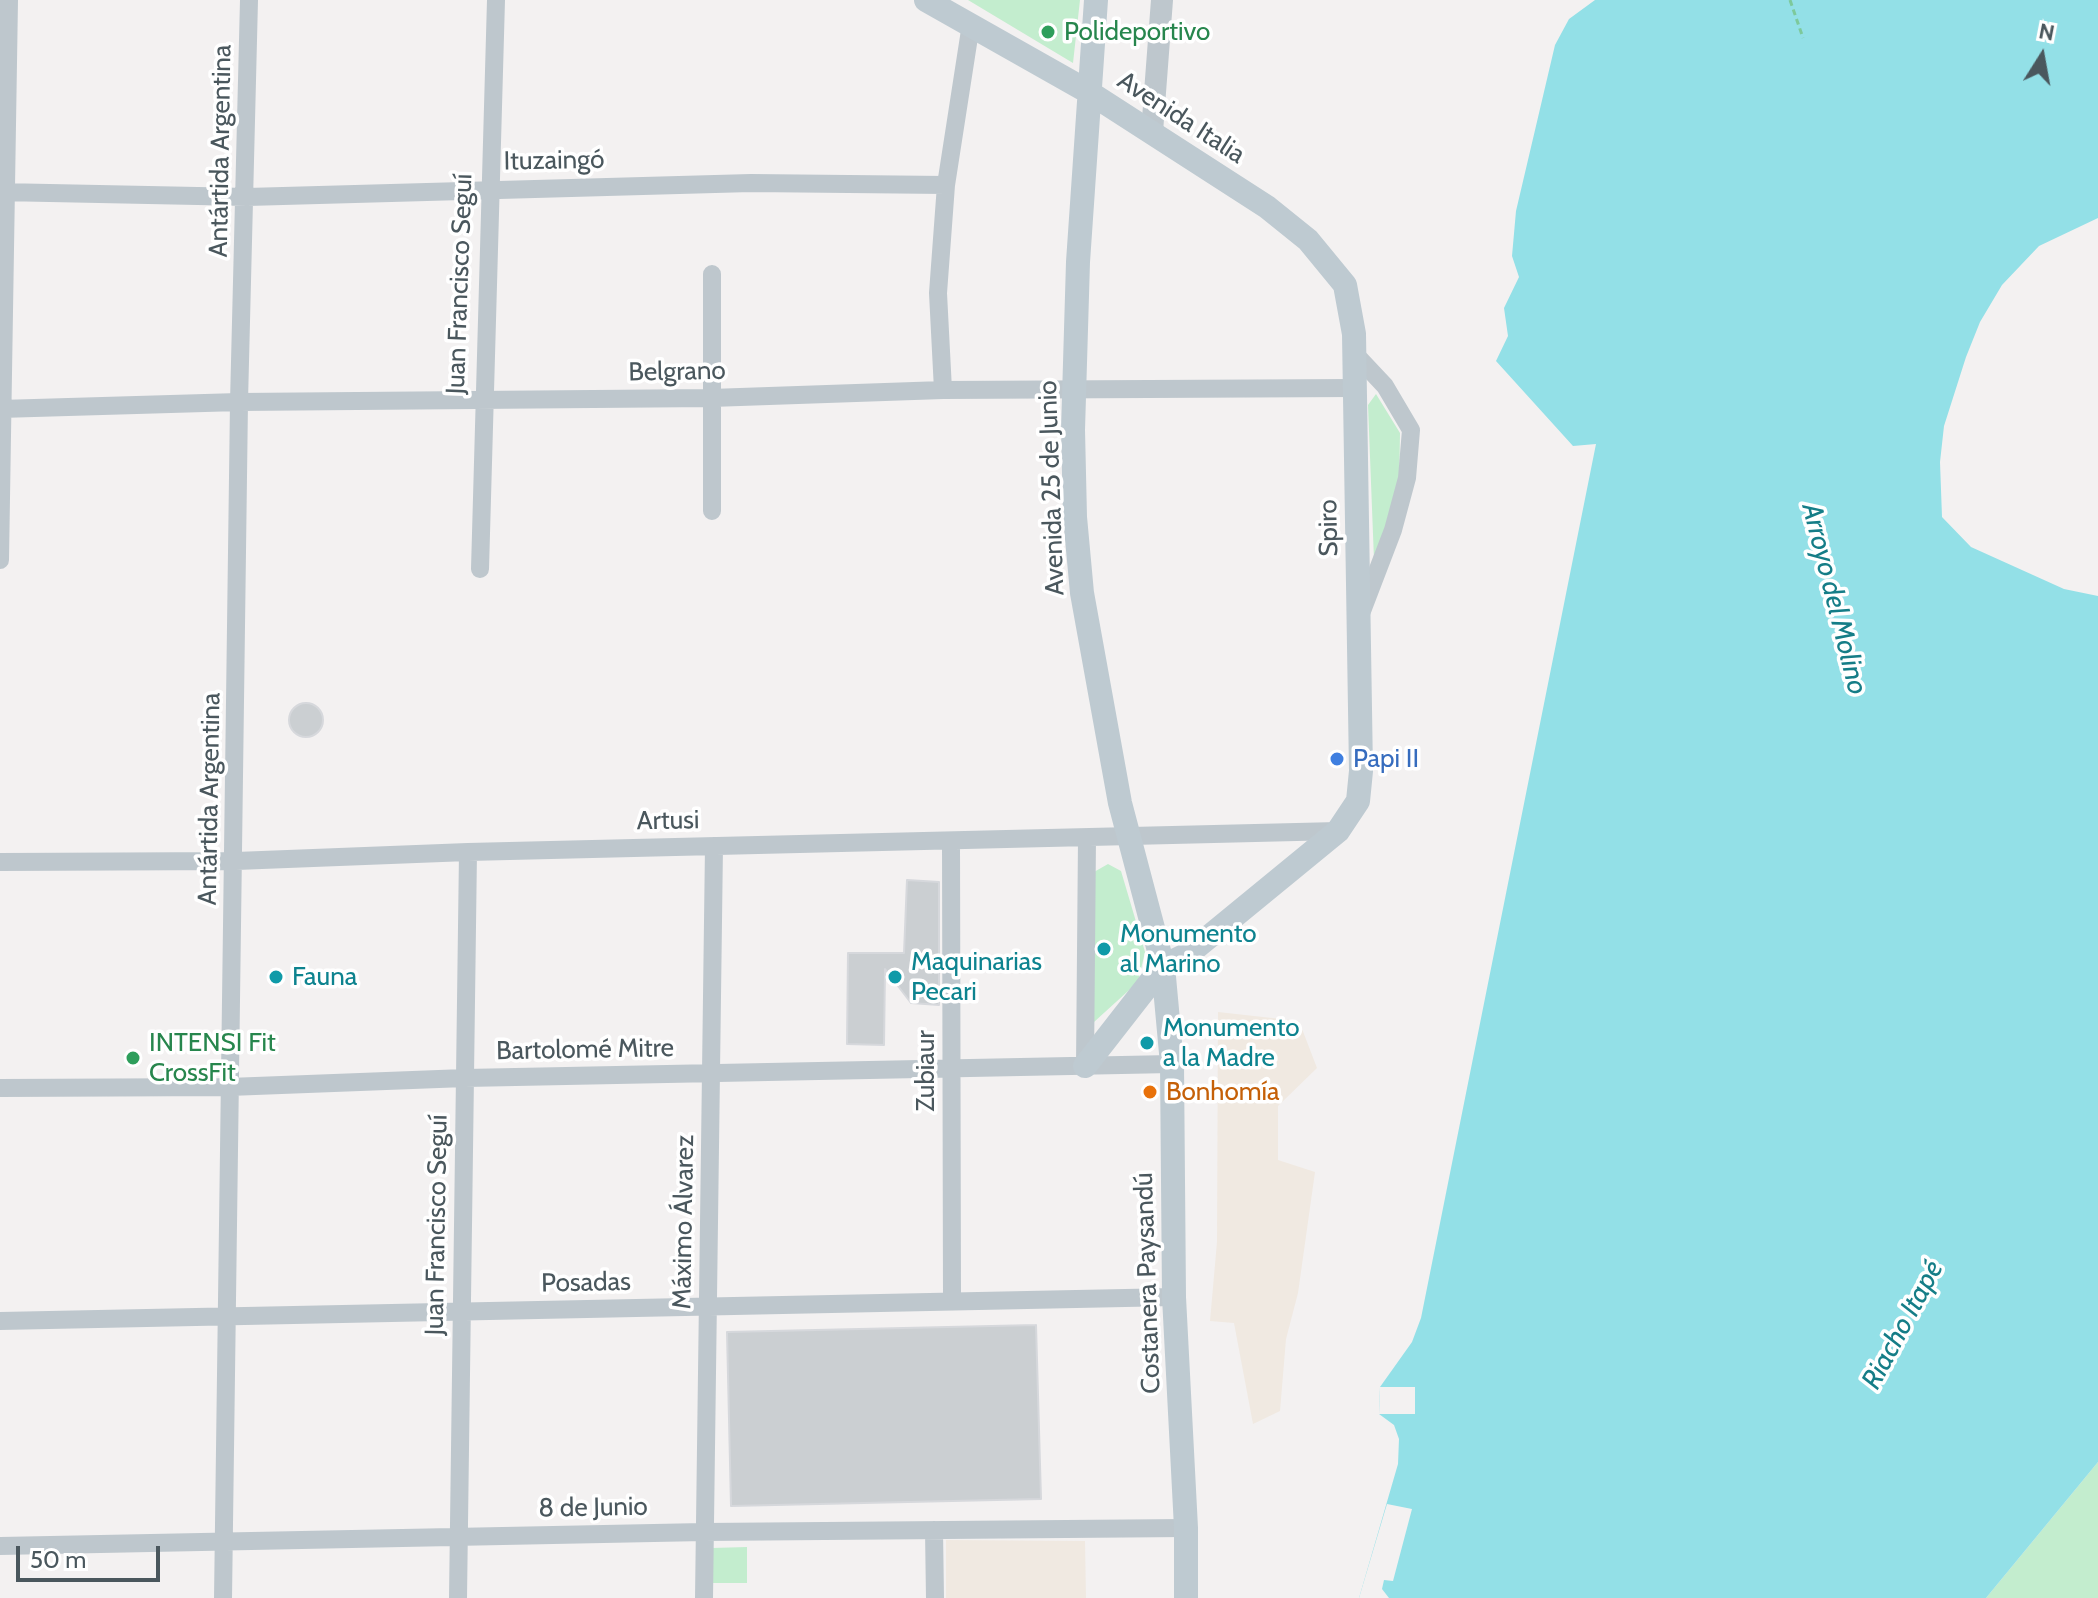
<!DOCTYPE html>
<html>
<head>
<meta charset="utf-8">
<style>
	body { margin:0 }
	#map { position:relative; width:2098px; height:1598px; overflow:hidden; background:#f3f1f1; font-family:Cabin,sans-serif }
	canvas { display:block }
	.north { position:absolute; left:2002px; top:16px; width:80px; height:80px; -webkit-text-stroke:6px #fff; paint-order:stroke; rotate:11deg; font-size:22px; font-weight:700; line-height:32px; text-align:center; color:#4a575d }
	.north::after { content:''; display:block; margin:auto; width:28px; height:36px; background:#4a575d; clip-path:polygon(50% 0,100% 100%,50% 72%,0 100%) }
	.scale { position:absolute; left:16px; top:1546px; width:144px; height:36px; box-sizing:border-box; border:4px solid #4a575d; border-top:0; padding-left:10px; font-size:24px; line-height:28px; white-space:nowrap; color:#4a575d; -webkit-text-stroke:6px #fff; paint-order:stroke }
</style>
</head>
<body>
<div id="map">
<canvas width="2098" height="1598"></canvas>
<div class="north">N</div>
<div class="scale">50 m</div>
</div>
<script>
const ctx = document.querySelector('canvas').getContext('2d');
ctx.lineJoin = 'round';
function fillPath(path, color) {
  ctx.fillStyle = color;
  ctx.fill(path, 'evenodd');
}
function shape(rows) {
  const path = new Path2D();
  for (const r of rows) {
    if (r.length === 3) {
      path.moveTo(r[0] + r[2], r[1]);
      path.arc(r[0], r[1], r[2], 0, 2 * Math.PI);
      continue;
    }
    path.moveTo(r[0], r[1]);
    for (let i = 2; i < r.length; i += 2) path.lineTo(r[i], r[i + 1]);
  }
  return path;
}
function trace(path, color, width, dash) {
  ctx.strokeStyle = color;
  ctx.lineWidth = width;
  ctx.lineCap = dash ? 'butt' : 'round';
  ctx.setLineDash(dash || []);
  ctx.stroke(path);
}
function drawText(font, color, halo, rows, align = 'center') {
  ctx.font = font + ' Cabin,sans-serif';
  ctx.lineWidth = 7;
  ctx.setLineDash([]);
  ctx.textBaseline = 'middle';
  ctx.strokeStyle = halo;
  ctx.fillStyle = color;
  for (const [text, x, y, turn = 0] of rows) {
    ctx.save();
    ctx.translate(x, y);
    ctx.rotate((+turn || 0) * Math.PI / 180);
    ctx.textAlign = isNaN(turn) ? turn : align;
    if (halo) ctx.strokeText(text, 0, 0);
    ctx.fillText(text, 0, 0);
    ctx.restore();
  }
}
const green = shape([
	[968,0,1080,0,1073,63],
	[1376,394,1400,433,1399,491,1374,560,1368,405],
	[1108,864,1121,871,1145,952,1138,982,1094,1022,1094,872],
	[2098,1462,2098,1598,1986,1598],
	[747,1547,747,1583,713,1583,712,1548]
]);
const sand = shape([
	[1218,1012,1299,1021,1317,1068,1278,1106,1278,1160,1315,1172,1298,1293,1286,1339,1280,1411,1253,1424,1234,1323,1210,1321,1217,1242],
	[946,1540,1085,1541,1086,1598,946,1598]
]);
const water = shape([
	[1595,0,2098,0,2098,218,2039,246,2002,285,1980,322,1966,357,1944,426,1940,462,1942,517,1971,547,2064,589,2098,596,2098,1462,1986,1598,1359,1598,1398,1464,1399,1439,1394,1425,1379,1414,1380,1387,1412,1342,1421,1318,1596,444,1573,446,1496,361,1508,336,1504,308,1519,277,1512,256,1516,211,1555,45,1569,19]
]);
const pier = shape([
	[1380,1387,1415,1387,1415,1414,1379,1414],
	[1387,1504,1412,1509,1393,1581,1384,1580,1382,1589,1389,1598,1359,1598]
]);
const building = shape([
	[306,720,17],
	[907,880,939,882,939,1005,911,1003,885,969,884,1045,847,1044,848,953,904,953,907,880],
	[1036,1325,1041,1499,731,1506,727,1332,1036,1325]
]);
const path = shape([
	[1790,0,1803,38]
]);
const minor = shape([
	[0,192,247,197,751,183,946,185,971,24],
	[1354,353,1385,386,1411,430,1407,478,1393,530,1362,611],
	[943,390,938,293,946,185],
	[0,409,239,402,711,398,943,390,1355,388],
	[712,511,712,274],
	[0,560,9,0],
	[480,569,496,0],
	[951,841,952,1301],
	[0,862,236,861,468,852,1338,831],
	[1085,1066,1087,838],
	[0,1088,229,1087,465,1078,1172,1064],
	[0,1321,1174,1297],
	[934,1530,935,1598],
	[0,1546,704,1532,1186,1528],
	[223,1598,239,402,249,0],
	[458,1598,468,852],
	[704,1598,714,846]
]);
const tertiary = shape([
	[1152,132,1162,0]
]);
const secondary = shape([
	[926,0,1087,91,1267,207,1308,240,1345,285,1354,334,1361,771,1358,801,1338,831,1188,954,1163,966,1085,1066],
	[1096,0,1078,262,1073,430,1075,517,1082,593,1120,803,1163,966,1172,1064,1174,1297,1186,1528,1186,1598]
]);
const markers = [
	[1048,32,8,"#2e9e5b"],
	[1337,759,8,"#3f7fe0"],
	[1104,949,8,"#0f9aa8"],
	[276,977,8,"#0f9aa8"],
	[895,977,8,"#0f9aa8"],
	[1147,1043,8,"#0f9aa8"],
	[133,1058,8,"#2e9e5b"],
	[1150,1092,8,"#e8710a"]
];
const leisureNames = [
	["Polideportivo",1064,32],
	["INTENSI Fit",149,1043],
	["CrossFit",149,1073]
];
const streetNames = [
	["Avenida Italia",1181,118,33],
	["Antártida Argentina",221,151,-89],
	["Ituzaingó",554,161,-1],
	["Juan Francisco Seguí",460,284,-88],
	["Belgrano",677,372,-1],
	["Avenida 25 de Junio",1052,488,-92],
	["Spiro",1329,528,-91],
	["Antártida Argentina",210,799,-89],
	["Artusi",668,821,-1],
	["Bartolomé Mitre",585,1050,-1],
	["Zubiaur",926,1071,-90],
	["Máximo Álvarez",684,1222,-89],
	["Juan Francisco Seguí",437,1225,-89],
	["Posadas",586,1283,-1],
	["Costanera Paysandú",1148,1283,-92],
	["8 de Junio",593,1508,-1]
];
const shopNames = [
	["Papi II",1353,759]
];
const cultureNames = [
	["Monumento",1120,934],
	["al Marino",1120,964],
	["Maquinarias",911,962],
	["Pecari",911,992],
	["Fauna",292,977],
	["Monumento",1163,1028],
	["a la Madre",1163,1058]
];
const foodNames = [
	["Bonhomía",1166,1092]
];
const waterNames = [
	["Arroyo del Molino",1834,599,76],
	["Riacho Itapé",1903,1325,-62]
];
fillPath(green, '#c3edce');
fillPath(sand, '#f0e9e1');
fillPath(water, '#93e0e7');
fillPath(pier, '#f3f1f1');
fillPath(building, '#cbcfd2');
trace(building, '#d6d8dc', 2);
trace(path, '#7dc99b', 3, [6, 4]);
trace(minor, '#bec7cd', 18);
trace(tertiary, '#bec7cd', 22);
trace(secondary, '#becad1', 24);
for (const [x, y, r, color] of markers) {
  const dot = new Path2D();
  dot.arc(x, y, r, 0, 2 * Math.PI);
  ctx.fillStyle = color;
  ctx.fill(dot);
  trace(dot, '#fff', 3);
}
drawText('26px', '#27864d', '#fff', leisureNames, 'left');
drawText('26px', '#4a575d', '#fff', streetNames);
drawText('26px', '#366cbe', '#fff', shopNames, 'left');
drawText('26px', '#0d838f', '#fff', cultureNames, 'left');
drawText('26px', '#c56008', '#fff', foodNames, 'left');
drawText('italic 28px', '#157d87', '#fff', waterNames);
</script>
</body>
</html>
